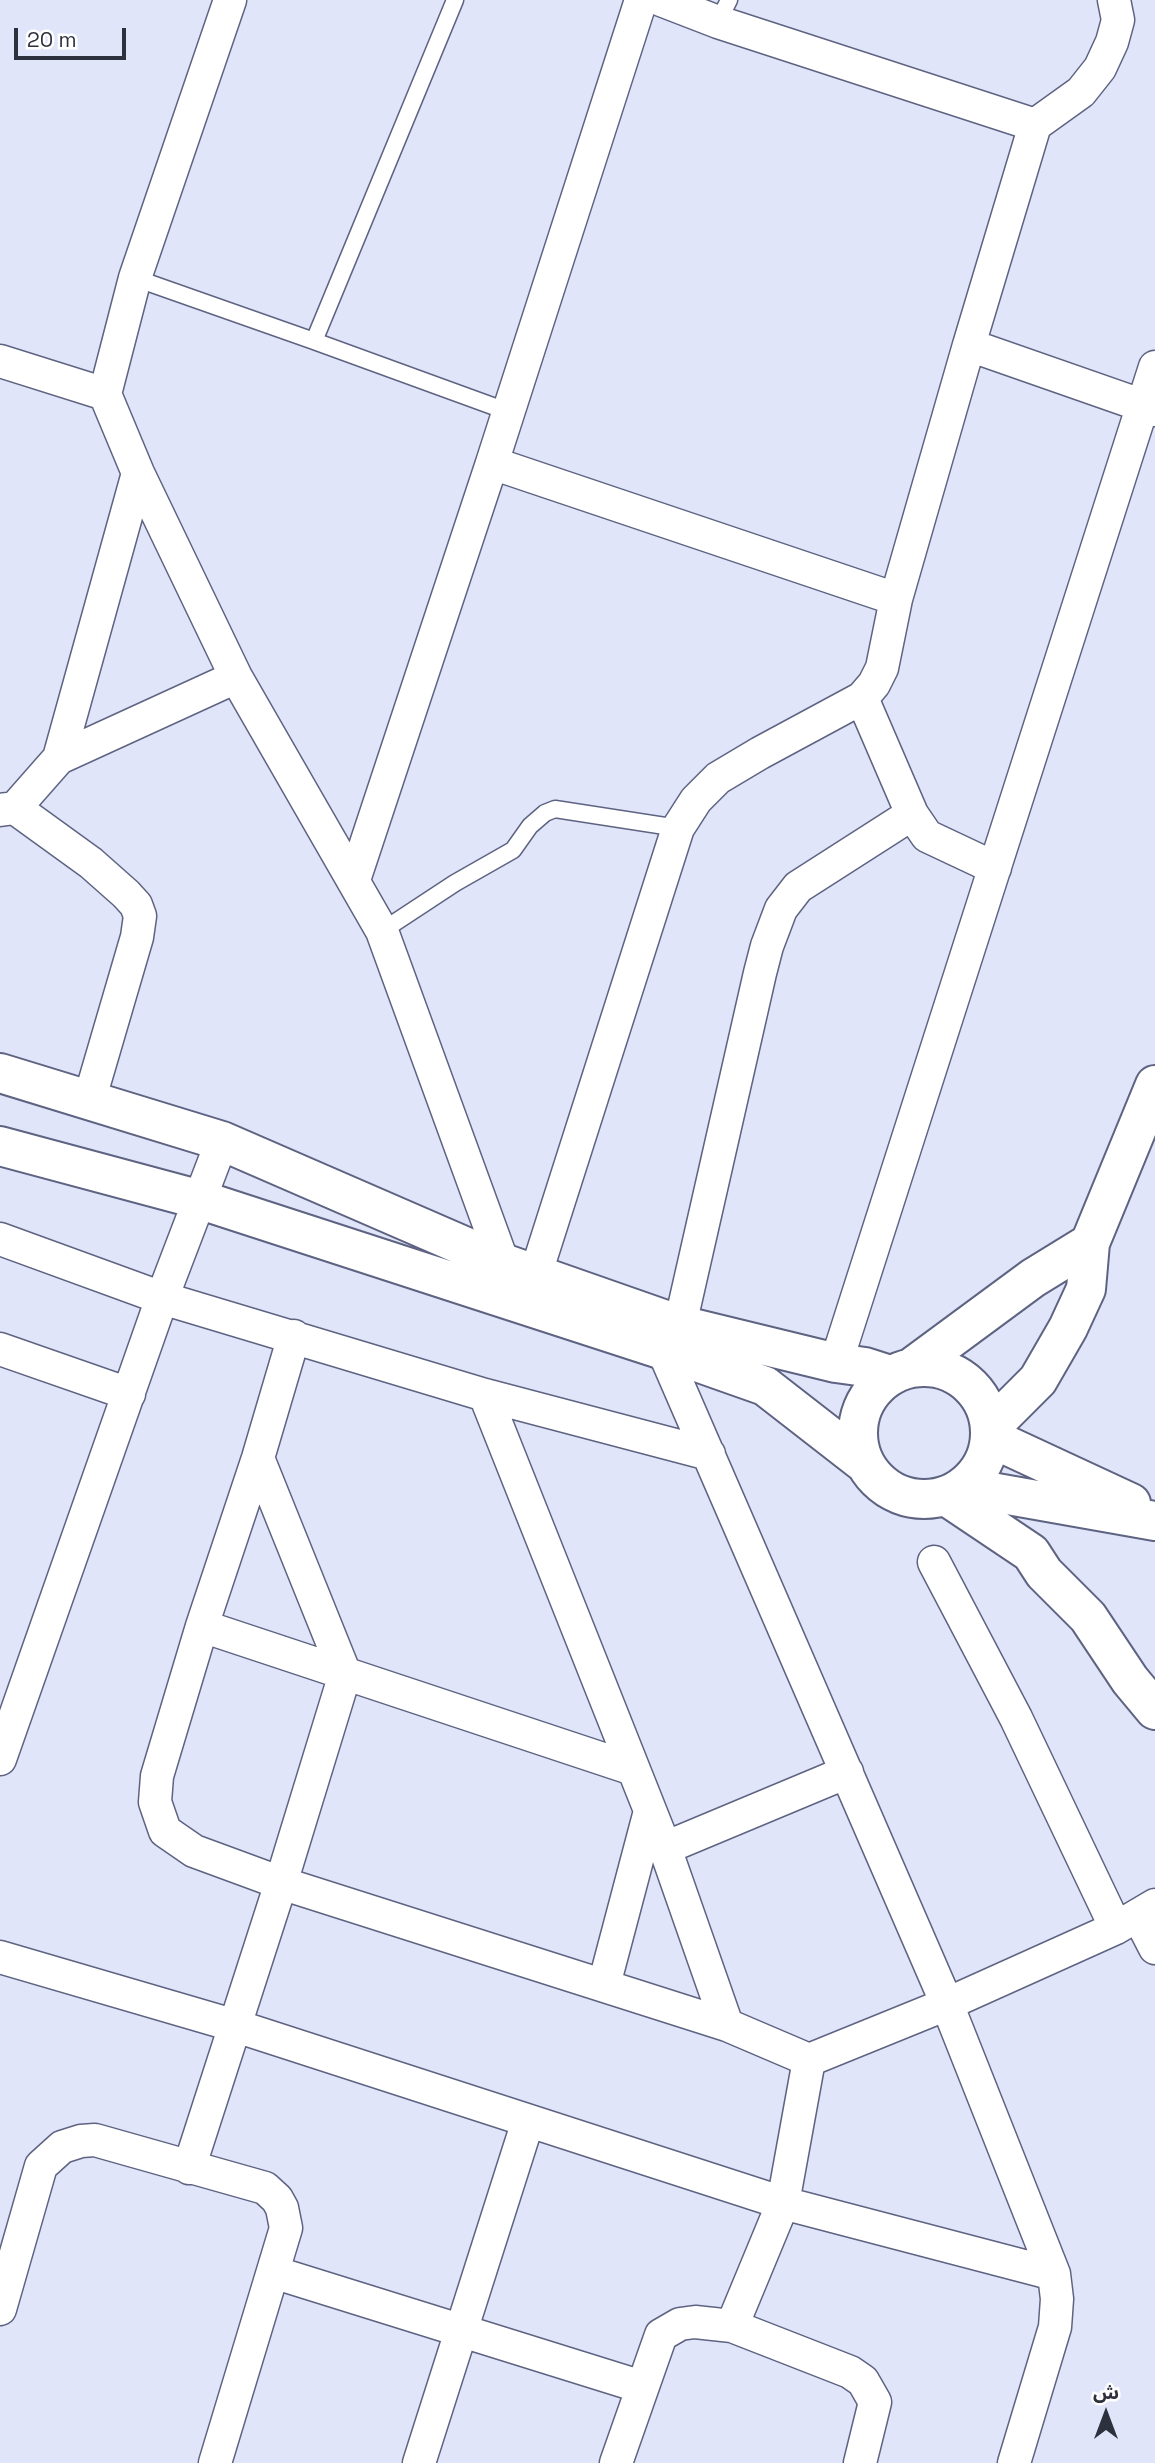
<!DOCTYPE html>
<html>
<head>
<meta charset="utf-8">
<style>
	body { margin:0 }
	#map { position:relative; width:1155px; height:2463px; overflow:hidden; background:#e0e5fa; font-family:"Space Grotesk","Noto Sans Arabic",sans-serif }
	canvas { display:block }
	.north { position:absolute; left:1071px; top:2379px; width:70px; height:70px; -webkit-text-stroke:5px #fff; paint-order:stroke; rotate:0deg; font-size:19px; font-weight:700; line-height:28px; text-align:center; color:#2d303d }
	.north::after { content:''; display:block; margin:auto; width:24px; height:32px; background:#2d303d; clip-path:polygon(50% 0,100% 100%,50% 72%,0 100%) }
	.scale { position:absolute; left:14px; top:28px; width:112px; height:32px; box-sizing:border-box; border:4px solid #2d303d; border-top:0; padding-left:9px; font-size:21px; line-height:24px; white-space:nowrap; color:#2d303d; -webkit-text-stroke:5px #fff; paint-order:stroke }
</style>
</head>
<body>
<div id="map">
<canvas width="1155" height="2463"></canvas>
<div class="north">ش</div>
<div class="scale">20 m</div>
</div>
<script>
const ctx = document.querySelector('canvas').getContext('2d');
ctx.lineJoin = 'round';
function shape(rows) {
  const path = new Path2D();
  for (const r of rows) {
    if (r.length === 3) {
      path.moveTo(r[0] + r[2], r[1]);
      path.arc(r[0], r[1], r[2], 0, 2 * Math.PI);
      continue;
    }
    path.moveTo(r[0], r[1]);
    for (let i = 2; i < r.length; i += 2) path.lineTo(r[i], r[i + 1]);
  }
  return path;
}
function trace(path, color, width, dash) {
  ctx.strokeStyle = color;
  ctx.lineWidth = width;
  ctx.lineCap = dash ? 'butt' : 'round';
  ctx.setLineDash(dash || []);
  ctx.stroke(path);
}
const lane = shape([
	[718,22,729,0],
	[135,278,314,341,455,0],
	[314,341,509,412],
	[382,931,455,883,513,850,530,826,545,813,555,809,678,828]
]);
const street = shape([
	[641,0,492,463,896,599,969,345,1155,410],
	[661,0,718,22,1035,125],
	[969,345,1035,125,1081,92,1100,68,1112,42,1118,20,1114,0],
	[0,361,105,394,135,278,230,0],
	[105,394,138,473,236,677,382,931,503,1263],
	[862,698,912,814,927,836,995,868],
	[59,758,138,473],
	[15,808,91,863,126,894,136,905,140,916,137,937,89,1101],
	[0,810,15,808,59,758,236,677],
	[354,880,492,463],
	[0,1239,162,1298,485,1395,709,1454],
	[536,1273,678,828,696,800,718,778,760,753,862,698,874,684,882,668,896,599],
	[680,1325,760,973,767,946,781,909,798,887,912,814],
	[294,1336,258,1458,202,1626,157,1776,155,1802,165,1831,194,1851,281,1883,727,2025,809,2060],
	[0,1349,129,1394],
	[663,1350,947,2004,1054,2274,1057,2299,1055,2327,1014,2463],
	[836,1363,1155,367],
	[485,1395,665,1848,727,2025],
	[934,1562,1016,1718,1116,1928],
	[202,1626,633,1769],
	[0,1759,162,1298,222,1141],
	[665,1848,847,1772],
	[1138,1915,1155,1948],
	[0,1957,236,2026,783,2203,1054,2274],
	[604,1985,650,1811],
	[189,2168,281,1883,345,1674,258,1458],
	[273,2272,642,2387],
	[0,2309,41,2166,62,2147,81,2141,95,2140,265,2188,277,2199,282,2208,286,2228,215,2463],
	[732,2326,783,2203,809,2060,947,2004,1116,1928,1155,1905],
	[419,2463,528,2121],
	[616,2463,661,2335,680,2324,695,2322,732,2326,850,2372,863,2381,875,2402,860,2463]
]);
const secondary = shape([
	[0,1073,222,1141,503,1263,680,1325,836,1363,865,1367,890,1375],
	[0,1146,201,1200,663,1350,765,1386,864,1463],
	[924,1433,66],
	[911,1368,1033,1278,1090,1243],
	[991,1427,1038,1380,1068,1328,1086,1289,1090,1243,1155,1085],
	[991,1438,1131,1503],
	[963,1487,1155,1521],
	[946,1496,1031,1553,1044,1573,1088,1617,1130,1680,1155,1710]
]);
trace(lane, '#5e6382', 19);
trace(street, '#5e6382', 35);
trace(secondary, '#5e6382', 42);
trace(lane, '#fff', 16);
trace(street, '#fff', 32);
trace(secondary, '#fff', 38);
</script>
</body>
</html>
